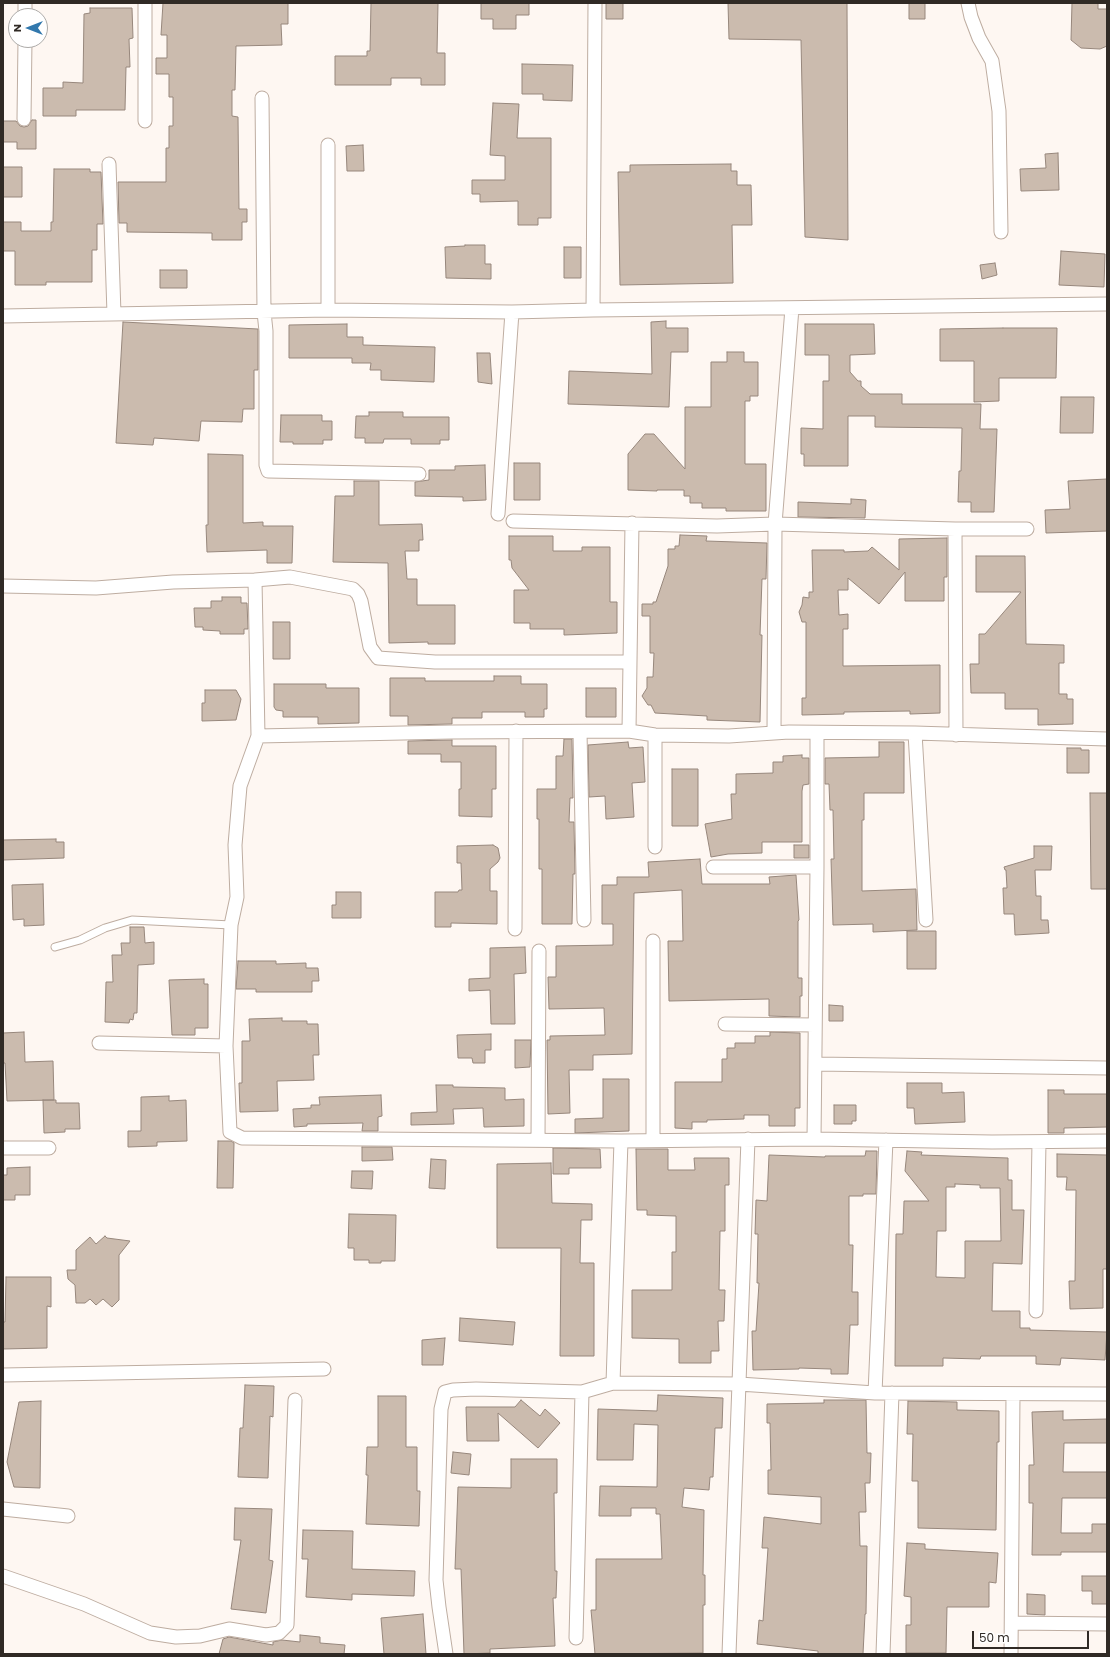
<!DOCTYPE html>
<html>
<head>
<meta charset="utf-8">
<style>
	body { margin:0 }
	#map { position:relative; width:1110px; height:1657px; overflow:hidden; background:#fef7f2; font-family:Poppins,sans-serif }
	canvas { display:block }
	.frame { position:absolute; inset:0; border:4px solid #302a25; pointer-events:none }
	.north { position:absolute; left:8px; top:8px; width:40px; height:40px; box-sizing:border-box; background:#fff; border:1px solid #acaaa8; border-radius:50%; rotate:270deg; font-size:11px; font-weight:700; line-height:16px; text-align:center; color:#302a25 }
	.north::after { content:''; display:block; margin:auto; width:14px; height:18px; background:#3278ad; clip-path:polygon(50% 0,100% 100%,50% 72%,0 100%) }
	.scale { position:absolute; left:972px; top:1631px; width:117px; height:18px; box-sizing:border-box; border:2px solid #302a25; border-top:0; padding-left:5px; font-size:12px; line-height:14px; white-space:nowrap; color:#302a25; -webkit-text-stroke:3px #fff; paint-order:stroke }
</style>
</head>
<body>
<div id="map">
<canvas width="1110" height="1657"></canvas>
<div class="frame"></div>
<div class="north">N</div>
<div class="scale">50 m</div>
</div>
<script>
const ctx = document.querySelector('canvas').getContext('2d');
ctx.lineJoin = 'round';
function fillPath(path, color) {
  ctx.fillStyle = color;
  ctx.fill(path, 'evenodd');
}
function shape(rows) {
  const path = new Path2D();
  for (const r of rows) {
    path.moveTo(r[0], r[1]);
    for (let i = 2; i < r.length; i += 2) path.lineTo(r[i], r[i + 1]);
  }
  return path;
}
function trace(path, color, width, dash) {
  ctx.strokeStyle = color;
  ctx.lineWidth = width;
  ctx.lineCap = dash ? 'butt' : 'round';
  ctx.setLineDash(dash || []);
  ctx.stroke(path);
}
const building = shape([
	[163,3,288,3,288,24,281,24,282,45,236,46,235,90,232,90,232,116,238,117,239,209,247,209,247,222,242,222,242,240,212,240,212,233,127,232,127,223,119,223,118,182,166,182,166,148,169,148,169,126,173,126,173,97,169,97,169,74,156,74,156,58,167,58,167,35,161,35,163,3],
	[371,3,438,3,437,53,445,53,445,85,421,85,421,78,391,78,391,85,335,85,335,56,367,56,367,51,370,51,371,3],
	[481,3,529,3,529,15,516,15,516,29,493,29,493,19,481,19,481,3],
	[606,3,623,3,623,19,606,19,606,3],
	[728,3,847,3,848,240,805,237,801,40,729,39,728,3],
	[909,3,925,3,925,19,909,19,909,3],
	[1072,3,1098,3,1098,9,1107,9,1107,46,1100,49,1081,48,1071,40,1072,3],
	[90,8,132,8,133,38,129,39,130,67,126,67,125,110,76,110,76,116,43,116,43,88,63,88,63,82,83,83,84,14,90,13,90,8],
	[522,64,573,65,572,101,543,100,543,94,522,94,522,64],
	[493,103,519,104,517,138,551,138,551,218,538,218,538,225,518,225,518,201,480,202,480,194,472,194,472,180,505,180,505,156,490,155,493,103],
	[32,120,36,120,36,149,17,149,17,142,3,142,3,121,16,121,20,126,24,127,28,126,32,120],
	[363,145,364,171,347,171,346,146,363,145],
	[1058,153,1059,190,1021,191,1020,169,1046,168,1045,154,1058,153],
	[731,164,731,171,737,171,737,185,751,185,752,225,732,225,733,283,620,285,618,172,630,172,630,165,731,164],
	[3,167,22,167,22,197,3,197,3,167],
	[54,169,90,169,90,172,101,172,103,224,97,224,97,250,92,250,92,282,46,282,46,285,15,285,15,251,3,251,3,222,21,222,21,231,51,231,51,222,53,222,54,169],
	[465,245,485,245,485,264,491,264,491,279,446,278,445,247,465,246,465,245],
	[564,247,581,247,581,278,564,278,564,247],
	[1061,251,1105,254,1104,287,1059,285,1061,251],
	[995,263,997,275,982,279,980,265,995,263],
	[160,270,187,270,187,288,160,288,160,270],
	[666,321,666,328,688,328,688,352,671,352,669,407,568,404,569,371,652,374,651,322,666,321],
	[123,322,258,329,258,370,254,370,254,409,243,409,242,422,201,421,199,441,154,438,153,445,116,443,123,322],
	[347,324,347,337,363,337,363,345,435,347,434,382,381,380,381,370,370,370,371,363,352,363,352,358,289,358,289,325,347,324],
	[805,324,874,324,875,354,850,355,850,372,858,381,861,381,861,386,870,394,902,394,902,404,981,404,980,429,997,429,994,512,971,512,971,502,958,502,959,471,961,471,962,428,875,427,875,416,848,416,848,466,804,466,804,454,801,454,801,428,823,429,823,381,829,381,829,355,805,355,805,324],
	[1003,328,1057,328,1056,378,999,378,999,401,974,402,974,361,940,361,940,329,1003,328],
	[727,352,744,352,744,362,758,362,758,396,750,396,750,401,745,401,745,464,766,464,766,511,726,511,726,508,702,508,702,503,690,503,690,496,684,496,684,490,657,490,657,491,628,490,628,454,645,434,654,434,685,469,685,407,711,407,711,362,727,362,727,352],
	[477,353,490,353,492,384,478,382,477,353],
	[1061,397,1094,397,1093,433,1060,433,1061,397],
	[369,412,403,412,403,417,449,417,449,440,440,440,440,444,411,444,411,439,384,439,383,443,365,443,365,438,355,438,356,416,369,416,369,412],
	[281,415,322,415,322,421,332,421,332,440,323,440,323,444,293,444,293,442,280,442,281,415],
	[208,454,243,455,243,523,263,522,263,526,293,526,292,563,267,563,267,550,207,552,206,525,208,525,208,454],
	[514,463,540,463,540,500,514,500,514,463],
	[485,465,486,500,463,501,463,497,415,496,415,482,429,480,429,470,455,470,455,466,485,465],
	[1107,479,1107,531,1046,533,1045,510,1070,509,1068,481,1107,479],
	[354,481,379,481,379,525,422,524,423,540,419,540,419,551,405,551,407,579,417,579,417,605,455,605,455,644,428,644,428,642,389,643,388,563,333,562,335,496,354,496,354,481],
	[851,499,866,500,865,518,798,517,798,502,851,504,851,499],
	[680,535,707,536,706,541,767,543,766,579,762,579,760,635,762,635,760,722,707,720,707,716,655,713,651,705,648,705,642,696,647,688,647,677,653,677,654,653,650,653,650,616,642,616,642,604,653,604,653,602,656,602,668,566,668,549,675,549,675,546,679,546,680,535],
	[509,536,553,536,553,551,582,551,582,547,610,547,610,602,617,602,617,633,564,635,564,629,530,629,530,623,514,623,514,590,529,590,512,568,511,560,509,560,509,536],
	[947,538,947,577,944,577,944,601,905,601,905,572,879,604,848,578,848,590,838,590,839,615,848,614,848,629,843,629,843,666,940,665,940,713,910,714,910,711,844,712,844,714,802,715,802,698,806,698,806,622,802,622,799,612,802,605,803,597,809,598,809,592,813,592,812,550,844,550,844,552,868,551,872,547,899,570,899,539,947,538],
	[976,556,1025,556,1026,644,1064,645,1064,663,1059,663,1059,694,1067,694,1067,699,1073,699,1073,724,1038,725,1038,709,1005,709,1005,693,971,693,970,664,979,664,979,634,985,634,1021,592,976,592,976,556],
	[222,597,241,597,241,603,247,603,248,629,244,629,244,634,220,634,220,631,203,630,203,627,195,627,194,608,211,608,211,601,222,601,222,597],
	[273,622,290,622,290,659,273,659,273,622],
	[494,676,521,676,521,684,547,684,547,709,544,709,544,717,525,717,525,712,482,712,482,718,452,718,452,724,408,725,408,716,390,716,390,678,425,678,425,681,494,681,494,676],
	[274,684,326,684,326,688,359,688,359,723,318,724,318,717,283,717,283,711,276,710,274,707,274,684],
	[586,688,616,688,616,717,586,717,586,688],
	[205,690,236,690,241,699,236,720,202,721,202,703,205,703,205,690],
	[564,739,572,739,573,798,570,798,569,822,574,822,575,874,573,874,572,924,542,924,542,869,539,869,539,819,537,819,537,789,556,789,556,756,563,756,564,739],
	[452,740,452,746,496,746,496,789,492,789,492,817,459,816,459,789,461,789,461,762,441,762,441,754,408,754,408,741,452,740],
	[628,742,629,748,643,747,645,782,632,783,634,817,606,819,605,796,589,797,588,745,628,742],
	[879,742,904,742,904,793,864,793,864,820,862,820,862,891,916,889,917,930,873,932,873,924,833,925,831,859,834,859,833,810,830,810,829,784,825,784,825,758,879,757,879,742],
	[1067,748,1081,748,1081,750,1089,750,1089,773,1067,773,1067,748],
	[802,755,802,758,809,758,809,784,803,785,802,791,802,842,762,842,762,853,728,854,711,857,705,824,732,819,731,794,736,794,736,774,773,773,773,762,783,762,783,756,802,755],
	[672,769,698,769,698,826,672,826,672,769],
	[1090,793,1107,793,1107,889,1091,889,1090,793],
	[56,839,56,842,64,842,64,858,3,860,3,840,56,839],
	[493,845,498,848,500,858,498,862,490,869,490,891,497,891,497,924,451,923,451,927,435,927,435,892,458,892,459,890,462,890,461,863,457,863,457,846,493,845],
	[794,845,809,845,809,858,794,858,794,845],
	[1034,846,1052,846,1051,870,1035,870,1036,896,1041,896,1041,920,1048,920,1049,933,1015,935,1014,914,1004,914,1003,888,1007,888,1006,870,1005,870,1004,867,1034,858,1034,846],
	[700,859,702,884,770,884,769,877,796,875,799,920,798,921,798,978,802,978,802,996,800,996,800,1017,769,1016,769,999,669,1001,668,941,683,941,682,890,634,893,632,1054,593,1055,593,1070,569,1070,570,1113,548,1114,547,1040,550,1040,550,1036,605,1035,604,1008,549,1009,548,977,556,977,556,946,613,945,613,924,602,924,602,885,617,885,617,877,649,877,648,862,700,859],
	[43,884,44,925,24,926,24,919,13,920,12,885,43,884],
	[336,892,361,892,361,918,332,918,332,905,336,905,336,892],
	[130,927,144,927,145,943,154,942,154,964,138,965,137,1013,134,1013,133,1020,130,1019,129,1023,105,1022,106,982,113,982,112,955,122,955,121,943,130,943,130,927],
	[907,931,936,931,936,969,907,969,907,931],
	[525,947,526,973,514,974,515,1024,491,1024,490,990,469,991,469,979,490,978,490,948,525,947],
	[238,961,276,961,276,964,306,963,306,968,318,968,319,981,312,981,312,992,256,992,256,989,236,989,238,961],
	[204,979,204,984,208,984,208,1028,195,1028,195,1035,172,1035,169,980,204,979],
	[829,1005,843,1006,843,1021,829,1021,829,1005],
	[282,1018,282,1021,307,1021,307,1024,318,1024,319,1055,313,1055,314,1080,277,1081,278,1111,240,1112,239,1083,242,1083,242,1041,250,1041,249,1019,282,1018],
	[24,1032,25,1062,53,1061,54,1100,7,1101,5,1063,3,1063,3,1033,24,1032],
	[770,1032,800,1033,800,1108,795,1108,795,1126,769,1126,769,1115,744,1115,744,1119,707,1120,707,1122,692,1122,692,1129,675,1128,675,1082,722,1082,722,1059,727,1059,727,1048,735,1048,735,1043,755,1043,755,1036,770,1036,770,1032],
	[491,1034,491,1050,485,1050,485,1063,473,1063,472,1058,458,1058,457,1035,491,1034],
	[515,1040,531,1040,530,1067,515,1068,515,1040],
	[603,1079,629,1079,629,1131,575,1133,575,1119,603,1118,603,1079],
	[907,1083,942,1083,942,1093,964,1092,965,1122,915,1124,914,1108,907,1108,907,1083],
	[436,1085,453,1085,453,1087,505,1088,505,1100,524,1099,524,1126,484,1127,483,1108,453,1109,454,1124,411,1125,411,1113,437,1112,436,1085],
	[1048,1090,1064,1090,1064,1094,1107,1094,1107,1127,1064,1128,1064,1133,1048,1133,1048,1090],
	[381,1095,382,1116,378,1117,378,1131,362,1131,363,1123,307,1124,307,1126,294,1127,293,1109,311,1108,311,1105,320,1105,319,1097,381,1095],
	[169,1096,169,1101,186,1100,187,1141,157,1142,157,1146,128,1147,128,1131,141,1131,141,1097,169,1096],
	[43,1100,56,1100,56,1103,79,1103,80,1129,65,1129,65,1132,44,1133,43,1100],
	[834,1105,856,1105,856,1121,852,1121,852,1124,834,1124,834,1105],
	[218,1141,231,1141,234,1143,233,1188,217,1188,218,1141],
	[362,1147,392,1147,393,1160,362,1161,362,1147],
	[553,1148,600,1149,601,1168,569,1168,569,1174,553,1174,553,1148],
	[636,1149,668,1149,668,1170,695,1170,694,1158,729,1158,729,1185,725,1185,725,1231,720,1231,719,1290,725,1290,724,1321,718,1321,719,1351,711,1351,711,1363,679,1363,679,1339,632,1338,632,1290,672,1290,672,1252,676,1252,676,1216,647,1215,647,1210,637,1210,636,1149],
	[866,1151,877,1151,876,1194,863,1194,863,1196,849,1196,849,1245,853,1245,852,1292,858,1292,858,1325,850,1325,848,1374,831,1374,831,1369,799,1368,799,1369,753,1370,752,1331,756,1331,759,1283,757,1283,758,1234,755,1234,756,1200,767,1201,769,1155,825,1157,825,1156,865,1156,866,1151],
	[907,1151,922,1152,921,1155,1008,1158,1008,1180,1012,1180,1012,1210,1024,1210,1022,1264,993,1263,992,1311,1020,1311,1020,1328,1030,1328,1030,1330,1107,1332,1105,1360,1061,1358,1060,1365,1036,1364,1036,1356,981,1356,980,1359,943,1358,943,1366,895,1366,896,1234,903,1234,904,1201,929,1201,905,1171,907,1151],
	[955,1184,980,1185,980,1188,1000,1188,1001,1241,965,1241,965,1278,936,1277,937,1231,946,1231,946,1187,955,1187,955,1184],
	[1057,1154,1107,1155,1107,1269,1103,1269,1103,1308,1070,1309,1069,1281,1075,1281,1076,1190,1066,1190,1067,1177,1057,1177,1057,1154],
	[431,1159,446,1160,445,1189,429,1188,431,1159],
	[551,1163,552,1203,592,1204,592,1220,581,1220,580,1263,594,1263,594,1356,560,1356,561,1248,497,1248,497,1164,551,1163],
	[30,1167,30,1195,15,1195,15,1200,3,1200,3,1175,7,1175,7,1168,30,1167],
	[352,1171,373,1171,372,1189,351,1188,352,1171],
	[349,1214,396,1215,395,1261,381,1261,381,1263,369,1263,369,1260,354,1260,354,1248,348,1248,349,1214],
	[105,1236,107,1238,130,1241,119,1255,119,1300,112,1307,103,1299,96,1305,90,1299,85,1303,76,1303,75,1285,68,1279,67,1270,76,1270,76,1250,90,1237,96,1244,105,1236],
	[6,1277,51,1277,51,1307,47,1306,47,1348,3,1349,3,1322,5,1322,6,1277],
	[460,1318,515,1322,513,1345,459,1341,460,1318],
	[445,1338,443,1365,422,1365,422,1340,445,1338],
	[245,1385,274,1386,273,1417,270,1416,268,1478,238,1477,240,1428,243,1428,245,1385],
	[658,1395,723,1398,722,1428,715,1428,713,1477,710,1477,709,1490,684,1488,682,1507,704,1510,703,1575,705,1575,705,1605,703,1605,703,1653,595,1654,591,1610,596,1610,596,1559,662,1559,660,1514,656,1514,656,1508,631,1508,631,1516,599,1516,600,1486,657,1487,658,1425,634,1424,633,1460,597,1460,598,1409,657,1411,658,1395],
	[378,1396,406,1396,406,1447,417,1447,417,1491,420,1491,419,1526,366,1524,368,1475,366,1475,367,1447,378,1447,378,1396],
	[521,1400,540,1416,545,1409,560,1423,538,1448,498,1413,499,1441,467,1441,466,1407,515,1407,521,1400],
	[824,1400,866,1400,867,1453,871,1453,870,1483,865,1483,866,1512,859,1512,860,1546,867,1546,866,1614,865,1614,863,1654,818,1654,818,1651,757,1644,759,1620,763,1621,768,1548,762,1548,764,1517,821,1524,821,1497,768,1494,768,1470,771,1470,770,1423,767,1423,767,1404,824,1403,824,1400],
	[41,1401,40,1488,14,1487,7,1462,19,1402,41,1401],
	[908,1401,957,1402,957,1410,999,1411,999,1442,997,1442,996,1530,918,1528,918,1481,912,1481,913,1434,907,1434,908,1401],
	[1063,1411,1063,1420,1107,1419,1107,1443,1064,1443,1063,1472,1107,1472,1107,1498,1062,1498,1061,1533,1092,1533,1092,1524,1107,1524,1107,1552,1061,1552,1061,1555,1032,1555,1033,1503,1029,1503,1029,1465,1034,1465,1032,1412,1063,1411],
	[453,1452,471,1454,469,1475,451,1473,453,1452],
	[511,1459,557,1459,557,1493,554,1493,555,1571,557,1571,556,1598,553,1598,555,1646,490,1649,490,1653,464,1654,461,1569,455,1569,458,1487,511,1488,511,1459],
	[235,1508,272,1509,269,1560,273,1561,266,1613,231,1609,241,1540,234,1540,235,1508],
	[303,1530,353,1531,352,1569,415,1571,414,1596,352,1594,352,1600,306,1597,308,1559,302,1559,303,1530],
	[907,1543,925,1544,925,1549,998,1553,996,1583,989,1582,989,1607,947,1607,946,1653,906,1653,906,1625,911,1625,911,1597,904,1596,907,1543],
	[1082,1576,1107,1576,1107,1604,1092,1604,1092,1591,1082,1591,1082,1576],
	[1027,1594,1045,1595,1045,1615,1027,1614,1027,1594],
	[423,1614,426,1654,384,1654,381,1618,423,1614],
	[300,1635,320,1637,320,1643,345,1645,344,1654,219,1654,223,1639,229,1637,273,1645,273,1642,282,1640,300,1642,300,1635]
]);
const lane = shape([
	[55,947,80,940,105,928,132,920,231,925]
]);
const street = shape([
	[145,3,145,121],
	[968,3,971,17,979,38,992,61,999,111,1001,232],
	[25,16,25,3],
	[262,98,264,312,266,331,266,465,268,471,419,474],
	[24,119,25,40],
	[328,145,328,310],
	[109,164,114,314],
	[593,310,595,3],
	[3,316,328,310,512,312,593,310,1107,304],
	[498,514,512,312],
	[513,521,717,526,775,524,955,529,1027,529],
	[955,529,956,735],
	[3,586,96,588,173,582,255,580],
	[630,662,435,662,378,658,370,647,361,601,358,594,353,589,290,577,255,580,258,736,240,786,235,845,237,897,231,925,226,1046,230,1132,242,1138,621,1141,814,1139,992,1142,1107,1141],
	[629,731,632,523],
	[580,732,584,920],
	[774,733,775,524,792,308],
	[915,733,926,920],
	[258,736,452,732,629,731,655,735,729,736,789,732,915,733,1107,739],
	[655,847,655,735],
	[713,867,817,867],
	[515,929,516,731],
	[653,941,653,1140],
	[725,1024,815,1025],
	[99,1043,226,1046],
	[815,1064,1107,1068],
	[814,1139,817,867,817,733],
	[538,1140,539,951],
	[3,1148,49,1148],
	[1036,1311,1039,1142],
	[3,1375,324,1369],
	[613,1383,621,1141],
	[875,1393,886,1140],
	[3,1509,68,1516],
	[3,1576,84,1604,150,1633,176,1637,200,1636,229,1629,266,1635,279,1633,287,1625,295,1400],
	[1012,1623,1107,1624],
	[576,1638,582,1392],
	[446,1654,439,1607,436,1580,441,1409,445,1392,453,1390,476,1389,582,1392,613,1383,739,1384,875,1393,1107,1394],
	[729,1654,748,1139],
	[883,1654,892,1393],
	[1011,1654,1013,1394]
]);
fillPath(building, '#cbbbae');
trace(building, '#97877c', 1);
trace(lane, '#beada1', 9);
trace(street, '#beada1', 15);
trace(lane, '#fff', 7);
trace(street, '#fff', 13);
</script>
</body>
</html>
